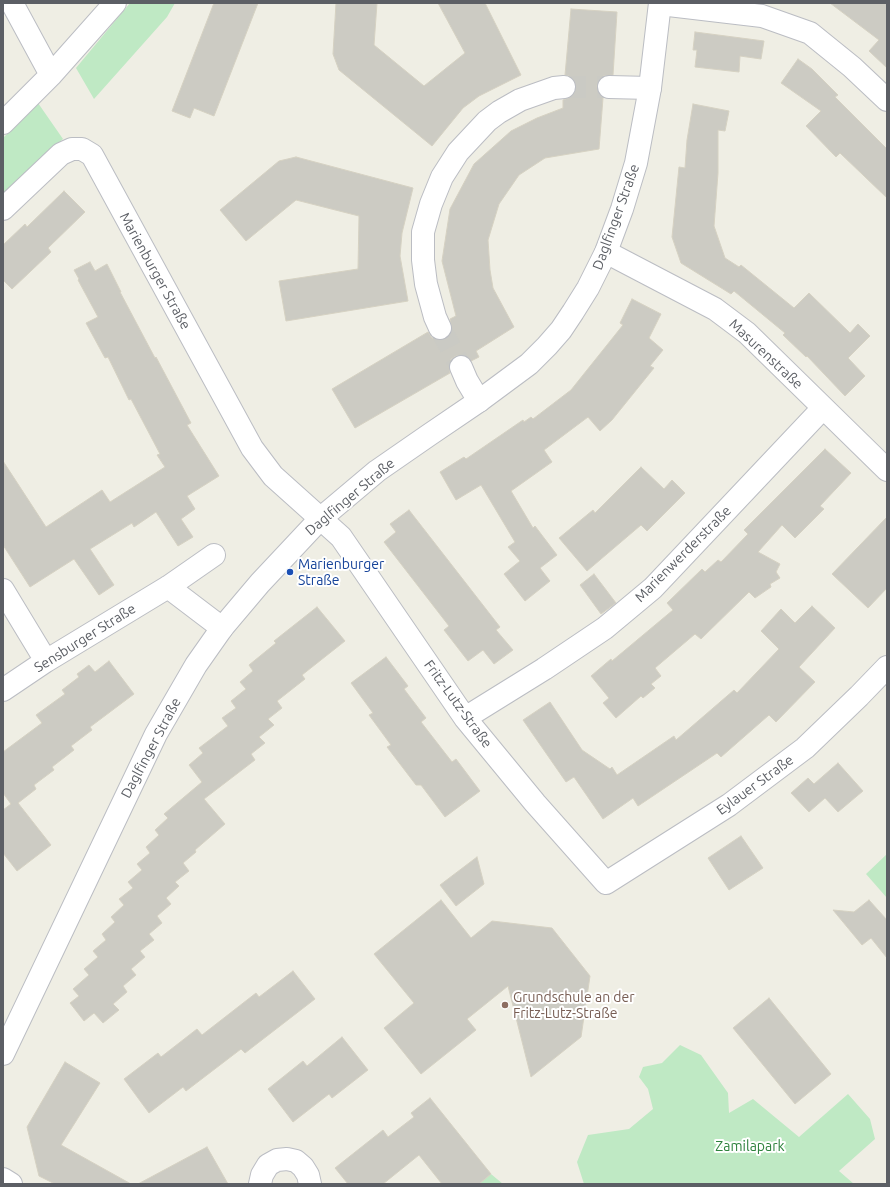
<!DOCTYPE html>
<html>
<head>
<meta charset="utf-8">
<style>
	body { margin:0 }
	#map { position:relative; width:890px; height:1187px; overflow:hidden; background:#efeee4; font-family:Ubuntu,sans-serif }
	canvas { display:block }
	.frame { position:absolute; inset:0; border:4px solid #5c5f65; pointer-events:none }
</style>
</head>
<body>
<div id="map">
<canvas width="890" height="1187"></canvas>
<div class="frame"></div>
</div>
<script>
const ctx = document.querySelector('canvas').getContext('2d');
ctx.lineJoin = 'round';
function fillPath(path, color) {
  ctx.fillStyle = color;
  ctx.fill(path, 'evenodd');
}
function shape(rows) {
  const path = new Path2D();
  for (const r of rows) {
    path.moveTo(r[0], r[1]);
    for (let i = 2; i < r.length; i += 2) path.lineTo(r[i], r[i + 1]);
  }
  return path;
}
function trace(path, color, width, dash) {
  ctx.strokeStyle = color;
  ctx.lineWidth = width;
  ctx.lineCap = dash ? 'butt' : 'round';
  ctx.setLineDash(dash || []);
  ctx.stroke(path);
}
function drawText(font, color, halo, rows, align = 'center') {
  ctx.font = font + ' Ubuntu,sans-serif';
  ctx.lineWidth = 4;
  ctx.setLineDash([]);
  ctx.textBaseline = 'middle';
  ctx.strokeStyle = halo;
  ctx.fillStyle = color;
  for (const [text, x, y, turn = 0] of rows) {
    ctx.save();
    ctx.translate(x, y);
    ctx.rotate((+turn || 0) * Math.PI / 180);
    ctx.textAlign = isNaN(turn) ? turn : align;
    if (halo) ctx.strokeText(text, 0, 0);
    ctx.fillText(text, 0, 0);
    ctx.restore();
  }
}
const green = shape([
	[130,3,175,3,167,17,94,99,76,68],
	[38,103,63,139,3,196,3,138],
	[887,854,887,898,866,874],
	[680,1045,701,1055,728,1093,729,1113,753,1099,799,1137,848,1094,870,1119,875,1139,839,1171,854,1184,584,1184,577,1162,588,1135,629,1129,653,1109,648,1089,639,1077,643,1067,662,1063],
	[491,1174,503,1184,479,1184]
]);
const building = shape([
	[214,3,258,3,214,116,194,108,190,118,172,111,214,3],
	[336,3,377,3,374,45,424,86,465,53,438,3,485,3,521,75,479,96,463,108,432,146,339,70,333,54,336,3],
	[830,3,887,3,887,68,869,51,879,40,830,3],
	[571,9,617,12,613,75,603,76,598,81,597,86,598,93,603,98,599,149,545,158,519,175,499,204,488,240,490,270,493,288,514,327,476,351,479,357,471,361,468,357,463,355,456,356,451,359,449,365,450,373,355,428,332,389,428,332,432,338,438,340,445,339,450,335,452,329,450,319,456,316,442,261,450,209,474,164,511,131,537,118,563,108,563,100,571,97,575,92,576,86,574,80,569,76,565,75,571,9],
	[695,32,764,41,761,59,740,56,739,72,695,67,697,50,693,50,695,32],
	[798,59,812,69,838,95,835,97,887,149,887,198,840,153,836,157,806,126,821,111,781,83,798,59],
	[693,104,729,111,725,131,718,130,718,173,714,226,725,258,739,267,741,265,794,308,809,293,850,333,858,324,870,336,848,358,865,376,845,396,807,356,806,357,783,335,785,333,734,291,731,294,681,263,672,237,679,167,685,168,687,140,693,104],
	[296,157,413,188,402,233,400,256,408,301,286,321,279,281,358,269,359,216,296,200,246,241,220,210,279,161,296,157],
	[64,191,85,212,48,248,51,252,12,289,3,280,3,245,25,224,27,227,64,191],
	[90,262,95,271,107,264,121,292,120,292,155,358,156,357,191,423,187,425,219,476,187,496,195,509,181,519,193,537,178,546,156,512,134,527,132,523,90,549,114,585,99,595,74,559,30,587,3,545,3,461,46,527,102,490,110,502,165,467,157,455,160,454,131,399,129,400,108,357,105,358,86,323,98,317,78,280,79,279,74,270,90,262],
	[632,299,661,314,649,338,663,350,650,366,654,368,612,420,600,431,588,417,544,450,552,462,511,491,533,528,535,526,557,555,540,568,550,581,525,601,504,574,520,561,508,547,515,542,481,485,456,500,440,472,464,457,466,459,523,420,524,422,531,417,533,419,571,390,623,325,620,323,632,299],
	[825,449,851,473,820,506,824,509,795,538,782,525,758,552,780,564,776,572,780,578,770,584,771,587,755,598,749,592,701,639,695,634,655,668,661,676,651,684,655,688,643,698,641,696,616,718,603,703,609,698,591,676,611,659,612,661,673,610,667,603,702,569,705,572,718,560,721,562,748,534,744,530,825,449],
	[641,467,664,489,672,480,685,493,647,531,641,525,587,571,559,538,593,510,595,513,641,467],
	[409,510,500,627,496,630,513,650,494,664,483,650,468,661,444,630,449,626,384,542,396,532,390,524,409,510],
	[887,517,887,588,868,608,832,574,887,517],
	[594,574,616,603,601,614,580,585,594,574],
	[812,606,835,628,799,667,815,682,776,722,769,715,721,757,717,753,638,806,633,798,603,819,574,777,566,782,523,720,550,702,582,750,610,769,612,767,617,775,674,736,676,740,734,690,737,693,779,649,761,631,781,609,795,623,812,606],
	[317,607,345,641,302,675,305,679,277,701,282,708,268,719,274,725,259,737,265,743,251,754,255,760,204,799,225,824,195,850,196,852,183,863,189,871,175,882,179,886,166,898,171,904,157,916,162,923,149,934,154,940,140,951,145,957,131,969,136,975,123,986,127,992,113,1004,119,1010,103,1023,94,1013,84,1021,70,1003,79,996,73,989,89,975,84,969,98,957,93,951,106,940,102,934,115,922,111,917,124,905,119,899,133,888,128,882,142,870,137,864,150,853,146,847,159,835,155,830,168,818,164,814,202,782,189,765,203,753,199,748,228,726,222,718,236,708,231,701,246,689,240,682,253,671,249,665,276,643,274,641,317,607],
	[386,657,408,686,404,689,426,718,421,722,452,762,456,759,480,791,445,817,421,785,416,785,387,747,391,745,369,715,373,713,351,683,386,657],
	[109,661,134,694,90,727,92,730,71,746,74,750,52,767,54,770,34,785,36,789,18,803,51,845,17,871,3,853,3,810,11,804,3,793,3,752,42,723,36,715,65,694,62,690,79,677,77,674,89,665,95,672,109,661],
	[838,763,863,791,838,812,825,798,809,812,791,793,808,778,814,784,838,763],
	[741,836,763,868,729,890,708,858,741,836],
	[477,857,484,884,456,906,440,885,477,857],
	[441,900,471,938,492,921,552,928,590,976,581,1037,531,1077,508,986,467,1019,476,1030,421,1074,384,1028,414,1003,374,954,441,900],
	[869,900,887,920,887,958,871,938,862,945,833,910,854,912,869,900],
	[293,971,315,999,245,1053,241,1049,186,1091,183,1087,149,1113,124,1079,158,1053,161,1057,197,1029,202,1035,256,993,259,997,293,971],
	[769,998,831,1074,795,1104,733,1028,769,998],
	[342,1037,368,1070,332,1098,329,1094,293,1122,268,1089,303,1061,307,1066,342,1037],
	[65,1062,100,1083,61,1145,131,1184,55,1184,39,1176,27,1127,65,1062],
	[430,1098,491,1174,479,1184,442,1184,419,1155,383,1184,348,1184,335,1168,383,1130,388,1137,414,1117,411,1113,430,1098],
	[207,1147,228,1184,138,1184,207,1147]
]);
const minorTunnel = shape([
	[564,87,609,87],
	[440,328,461,367]
]);
const minor = shape([
	[12,3,51,75],
	[660,4,762,16,810,33,852,67,887,100],
	[609,87,650,88],
	[3,123,51,75,115,3],
	[3,209,61,154,72,149,82,149,92,155,252,448,273,476,341,537,465,718,535,803,606,883,729,805,805,748,859,696,887,667],
	[606,252,715,309,747,333,887,470],
	[440,328,435,317,426,284,423,260,423,232,431,204,442,177,458,152,487,121,499,112,520,100,554,88,564,87],
	[461,367,467,381,479,401],
	[168,587,222,628],
	[3,590,46,661],
	[3,690,46,661,168,587,214,555],
	[465,718,544,669,605,628,653,588,823,408],
	[3,1179,11,1184],
	[260,1184,262,1175,268,1165,277,1160,287,1159,296,1161,303,1167,308,1175,310,1184]
]);
const tertiary = shape([
	[3,1054,156,734,196,665,222,628,260,583,320,519,377,471,429,435,479,401,529,364,547,346,561,330,573,312,588,288,606,252,622,209,636,163,650,88,660,3]
]);
const markers = [
	[290,572,4,"#1a4fb4"],
	[505,1005,4,"#8d6e63"]
];
const streetNames = [
	["Daglfinger Straße",616,217,-70],
	["Marienburger Straße",155,271,61],
	["Masurenstraße",766,354,43],
	["Daglfinger Straße",350,497,-40],
	["Marienwerderstraße",683,554,-45],
	["Sensburger Straße",85,638,-32],
	["Fritz-Lutz-Straße",458,704,54],
	["Daglfinger Straße",151,748,-62],
	["Eylauer Straße",755,785,-36]
];
const transitNames = [
	["Marienburger",298,564],
	["Straße",298,580]
];
const educationNames = [
	["Grundschule an der",513,997],
	["Fritz-Lutz-Straße",513,1013]
];
const parkNames = [
	["Zamilapark",750,1146]
];
fillPath(green, '#bfe9c4');
fillPath(building, '#cccbc3');
trace(building, '#d5d1c2', 1);
trace(minorTunnel, '#cacac4', 22, [22, 11]);
trace(minor, '#bbbdc3', 24);
trace(tertiary, '#bbbdc3', 24);
trace(minor, '#fff', 22);
trace(tertiary, '#fff', 22);
for (const [x, y, r, color] of markers) {
  const dot = new Path2D();
  dot.arc(x, y, r, 0, 2 * Math.PI);
  ctx.fillStyle = color;
  ctx.fill(dot);
  trace(dot, '#fff', 1.5);
}
drawText('14px', '#5c5f65', '#fff', streetNames);
drawText('14px', '#164399', '#fff', transitNames, 'left');
drawText('14px', '#785e54', '#fff', educationNames, 'left');
drawText('14px', '#2e823d', '#fff', parkNames);
</script>
</body>
</html>
